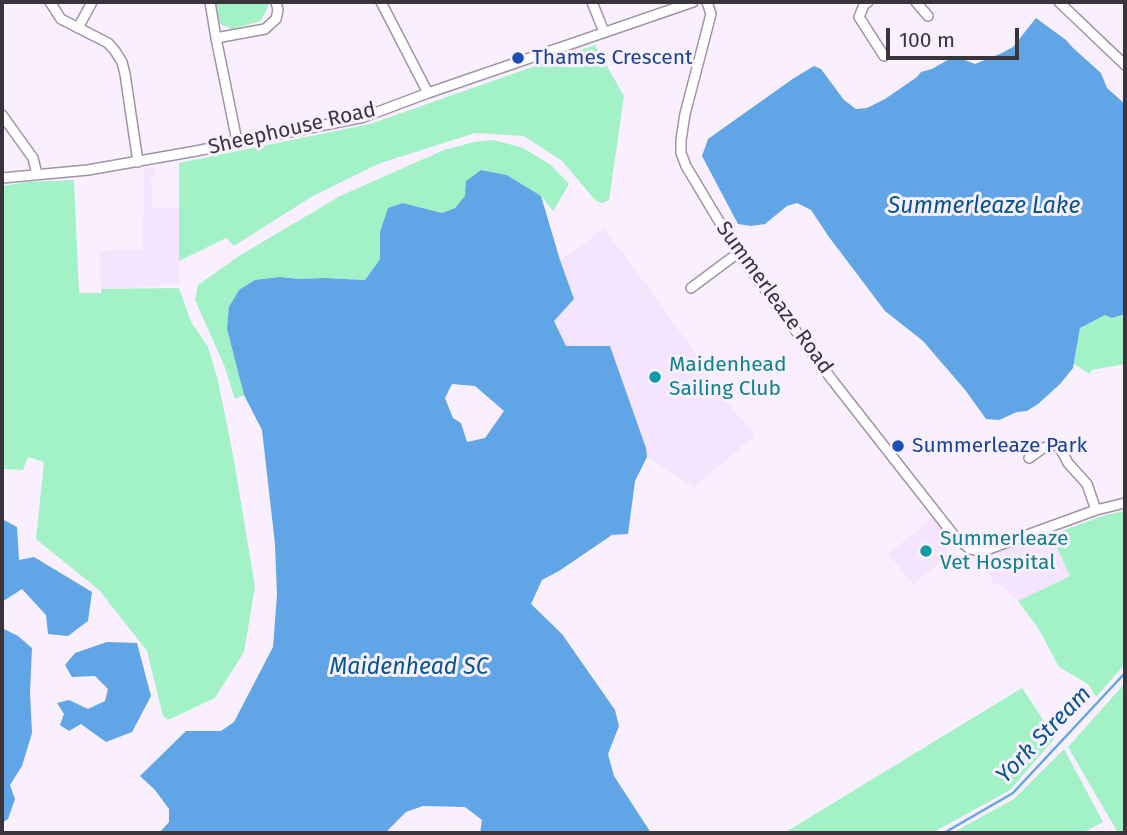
<!DOCTYPE html>
<html>
<head>
<meta charset="utf-8">
<style>
	body { margin:0 }
	#map { position:relative; width:1127px; height:835px; overflow:hidden; background:#f9effe; font-family:"Fira Sans",sans-serif }
	canvas { display:block }
	.frame { position:absolute; inset:0; border:4px solid #3a353c; pointer-events:none }
	.scale { position:absolute; left:886px; top:28px; width:133px; height:32px; box-sizing:border-box; border:4px solid #3a353c; border-top:0; padding-left:9px; font-size:21px; line-height:24px; white-space:nowrap; color:#3a353c; -webkit-text-stroke:5px #f9effe; paint-order:stroke }
</style>
</head>
<body>
<div id="map">
<canvas width="1127" height="835"></canvas>
<div class="frame"></div>
<div class="scale">100 m</div>
</div>
<script>
const ctx = document.querySelector('canvas').getContext('2d');
ctx.lineJoin = 'round';
function fillPath(path, color) {
  ctx.fillStyle = color;
  ctx.fill(path, 'evenodd');
}
function shape(rows) {
  const path = new Path2D();
  for (const r of rows) {
    path.moveTo(r[0], r[1]);
    for (let i = 2; i < r.length; i += 2) path.lineTo(r[i], r[i + 1]);
  }
  return path;
}
function trace(path, color, width, dash) {
  ctx.strokeStyle = color;
  ctx.lineWidth = width;
  ctx.lineCap = dash ? 'butt' : 'round';
  ctx.setLineDash(dash || []);
  ctx.stroke(path);
}
function drawText(font, color, halo, rows, align = 'center') {
  ctx.font = font + ' "Fira Sans",sans-serif';
  ctx.lineWidth = 6;
  ctx.setLineDash([]);
  ctx.textBaseline = 'middle';
  ctx.strokeStyle = halo;
  ctx.fillStyle = color;
  for (const [text, x, y, turn = 0] of rows) {
    ctx.save();
    ctx.translate(x, y);
    ctx.rotate((+turn || 0) * Math.PI / 180);
    ctx.textAlign = isNaN(turn) ? turn : align;
    if (halo) ctx.strokeText(text, 0, 0);
    ctx.fillText(text, 0, 0);
    ctx.restore();
  }
}
const built = shape([
	[155,167,155,174,151,175,152,208,179,208,179,283,146,287,101,289,99,251,143,249,144,169],
	[604,229,639,275,695,353,702,374,755,435,694,487,647,457,646,448,615,361,566,346,554,321,574,299,560,260],
	[934,517,953,541,945,547,950,554,913,584,888,554],
	[1051,535,1071,576,1018,601,1000,584,995,585,979,558]
]);
const green = shape([
	[215,2,268,2,269,5,261,21,232,29,220,24],
	[595,45,624,96,609,200,602,203,595,200,562,161,524,136,475,133,378,164,313,196,234,246,226,238,179,261,179,163,370,124],
	[494,140,523,148,551,165,569,184,553,211,541,196,507,175,481,170,465,196,455,208,442,213,403,203,380,232,380,259,365,280,324,278,299,279,280,277,227,329,244,395,235,399,224,365,195,300,198,285,239,256,340,196,444,150,474,142],
	[74,180,79,293,101,293,101,289,179,288,191,322,208,347,218,381,233,455,255,587,244,652,215,698,168,720,163,716,147,651,99,590,36,539,44,462,28,457,23,470,2,469,2,186,28,182],
	[1125,314,1125,364,1092,370,1090,374,1074,364,1080,328,1105,315,1112,318],
	[1125,511,1125,664,1096,697,1088,684,1059,667,1038,628,1018,601,1070,576,1051,535,1105,515],
	[1125,683,1125,833,1118,833,1068,747],
	[1022,688,1055,738,1010,790,932,833,784,833],
	[1064,749,1103,822,1082,833,952,833,1014,799]
]);
const water = shape([
	[1036,18,1066,40,1073,48,1101,73,1107,88,1125,104,1125,314,1112,318,1105,315,1080,328,1073,368,1060,384,1038,404,1027,411,1017,412,999,420,986,419,966,391,923,341,885,311,829,237,811,210,797,203,787,206,765,224,751,226,738,224,702,156,708,139,794,78,814,66,821,69,844,100,856,109,867,108,885,99,917,77,921,72,932,69,951,58,962,59,975,64,1002,53,1013,47],
	[481,170,507,175,541,196,560,260,574,299,554,321,566,346,610,346,646,448,647,457,635,481,628,534,612,535,559,571,542,580,531,604,562,634,615,710,619,726,608,754,614,776,651,833,480,833,482,820,465,807,423,806,406,812,388,830,389,833,159,833,169,822,169,809,155,790,140,776,186,731,221,731,234,722,273,647,277,595,275,544,262,430,244,395,227,329,229,307,239,290,255,280,280,277,299,279,324,278,365,280,380,259,380,232,388,208,403,203,442,213,455,208,465,196,466,181],
	[452,384,475,386,504,411,485,438,467,442,461,423,453,418,445,398],
	[2,519,17,527,19,560,34,557,92,592,88,621,68,636,48,634,46,615,22,589,2,602],
	[2,628,18,636,32,648,30,692,32,733,22,766,10,785,15,799,8,819,2,823],
	[107,642,137,643,151,696,132,732,106,742,81,724,69,731,60,725,64,714,57,703,69,700,88,709,105,701,108,689,95,676,72,677,65,665,75,653]
]);
const stream = shape([
	[944,833,1013,793,1125,673]
]);
const minor = shape([
	[50,2,61,19,108,43,115,51,122,62,125,74,138,162],
	[210,2,216,38,265,29,276,19,278,10,276,2],
	[381,2,428,93],
	[592,2,604,32],
	[707,2,711,14,685,114,681,140,681,153,686,166,738,253,833,381,956,538,970,549,978,551,986,550,1096,510,1125,503],
	[868,2,864,5,859,17,884,56],
	[916,2,928,16],
	[1059,2,1125,65],
	[78,28,92,2],
	[216,38,237,141],
	[2,115,33,158,37,174],
	[2,178,88,170,196,151,364,117,428,93,693,2],
	[691,288,738,253],
	[1029,458,1043,448,1058,444,1068,463,1087,484,1096,510]
]);
const markers = [
	[518,58,7,"#1a4fb4"],
	[655,377,7,"#0f9aa8"],
	[898,446,7,"#1a4fb4"],
	[926,551,7,"#0f9aa8"]
];
const transitNames = [
	["Thames Crescent",532,58],
	["Summerleaze Park",912,446]
];
const streetNames = [
	["Sheephouse Road",292,129,-13],
	["Summerleaze Road",774,298,54]
];
const cultureNames = [
	["Maidenhead",669,365],
	["Sailing Club",669,389],
	["Summerleaze",940,539],
	["Vet Hospital",940,563]
];
const waterNames = [
	["Summerleaze Lake",984,207],
	["Maidenhead SC",409,668],
	["York Stream",1044,735,-46]
];
fillPath(built, '#f5e4fd');
fillPath(green, '#a3f2c7');
fillPath(water, '#60a6e7');
trace(stream, '#60a6e7', 2.5);
trace(minor, '#a095a5', 12);
trace(minor, '#fff', 9);
for (const [x, y, r, color] of markers) {
  const dot = new Path2D();
  dot.arc(x, y, r, 0, 2 * Math.PI);
  ctx.fillStyle = color;
  ctx.fill(dot);
  trace(dot, '#f9effe', 2.5);
}
drawText('21px', '#164399', '#f9effe', transitNames, 'left');
drawText('21px', '#3a353c', '#f9effe', streetNames);
drawText('21px', '#0d838f', '#f9effe', cultureNames, 'left');
drawText('italic 23px', '#025692', '#f9effe', waterNames);
</script>
</body>
</html>
